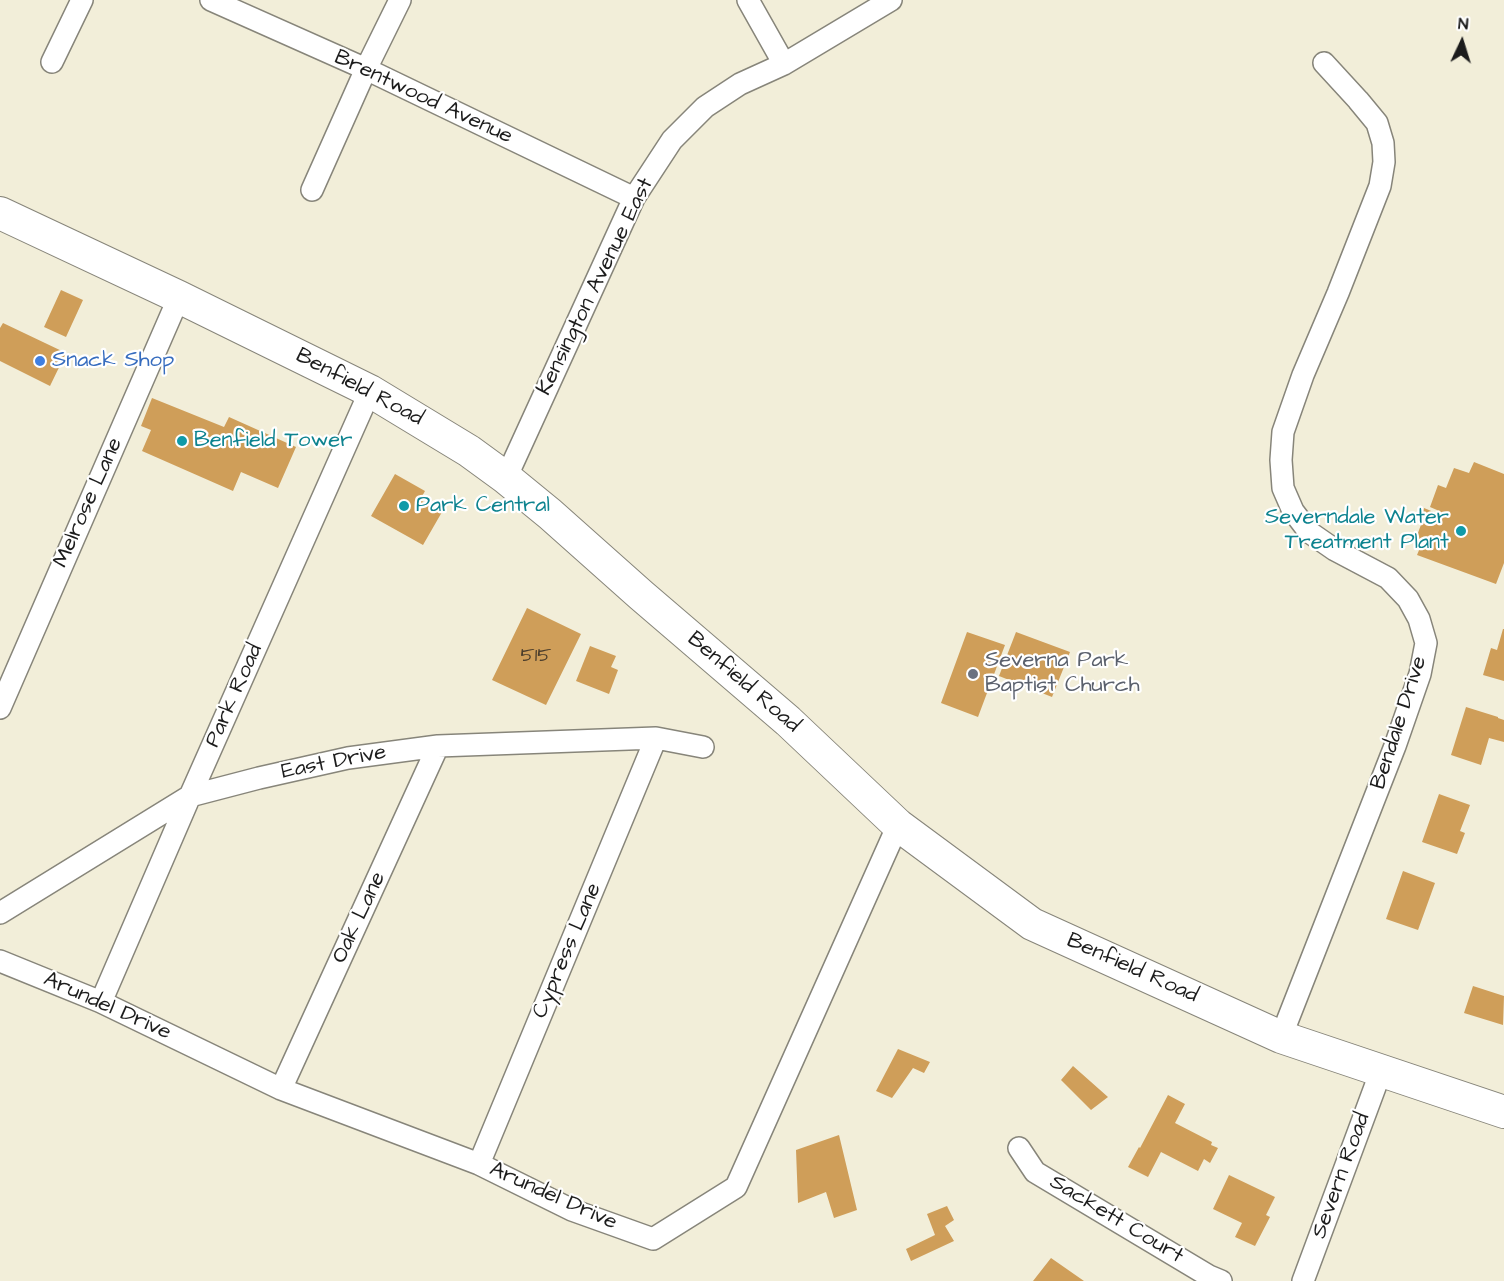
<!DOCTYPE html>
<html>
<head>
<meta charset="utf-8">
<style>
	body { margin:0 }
	#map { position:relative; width:1504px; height:1281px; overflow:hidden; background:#f2eed9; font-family:"Architects Daughter",sans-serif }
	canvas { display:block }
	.north { position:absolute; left:1432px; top:12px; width:60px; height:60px; -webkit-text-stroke:4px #fff; paint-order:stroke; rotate:4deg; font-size:16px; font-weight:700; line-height:24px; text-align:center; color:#1c1c1c }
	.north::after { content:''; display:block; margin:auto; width:21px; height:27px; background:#1c1c1c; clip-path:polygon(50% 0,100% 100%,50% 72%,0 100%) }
</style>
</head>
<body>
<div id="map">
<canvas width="1504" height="1281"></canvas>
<div class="north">N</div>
</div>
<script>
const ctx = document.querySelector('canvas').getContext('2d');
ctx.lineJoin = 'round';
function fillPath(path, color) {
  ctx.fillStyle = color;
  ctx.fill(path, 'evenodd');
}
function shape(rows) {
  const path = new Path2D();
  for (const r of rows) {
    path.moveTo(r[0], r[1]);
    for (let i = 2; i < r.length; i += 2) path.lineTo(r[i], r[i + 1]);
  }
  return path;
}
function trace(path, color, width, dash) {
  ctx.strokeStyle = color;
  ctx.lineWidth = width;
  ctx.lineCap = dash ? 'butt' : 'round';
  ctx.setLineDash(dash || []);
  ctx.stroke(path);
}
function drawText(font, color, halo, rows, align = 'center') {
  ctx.font = font + ' "Architects Daughter",sans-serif';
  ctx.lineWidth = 4.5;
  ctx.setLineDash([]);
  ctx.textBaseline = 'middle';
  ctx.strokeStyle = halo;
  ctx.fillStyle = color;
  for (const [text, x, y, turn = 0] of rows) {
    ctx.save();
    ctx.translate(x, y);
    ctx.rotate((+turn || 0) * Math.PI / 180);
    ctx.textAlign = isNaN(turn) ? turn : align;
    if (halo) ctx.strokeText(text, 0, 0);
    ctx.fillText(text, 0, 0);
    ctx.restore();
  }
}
const building = shape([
	[61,290,83,300,66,337,44,327],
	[3,323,66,353,50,386,0,361,0,328],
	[152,398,224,427,229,417,296,447,278,488,241,472,233,491,142,451,151,430,141,426],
	[1474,462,1504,474,1504,563,1496,584,1417,555,1422,543,1415,541,1422,522,1419,521,1424,508,1436,513,1437,510,1430,507,1438,485,1446,488,1454,468,1469,473],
	[395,474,425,491,420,500,442,512,423,545,371,516],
	[527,608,581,634,546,705,492,680],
	[1503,629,1504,629,1504,681,1483,675,1491,648,1497,650],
	[967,632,1005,645,978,717,941,703],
	[1016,632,1070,652,1052,697,999,676],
	[590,646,616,656,611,667,618,670,609,694,576,681],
	[1466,707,1498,717,1498,718,1504,720,1504,742,1489,738,1481,765,1451,755],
	[1439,794,1470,805,1460,831,1465,833,1457,854,1422,842],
	[1403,871,1435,883,1418,930,1386,919],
	[1473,986,1504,996,1503,1025,1464,1013],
	[898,1049,930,1062,924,1073,913,1068,892,1098,876,1091],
	[1073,1066,1108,1097,1091,1110,1061,1080],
	[1168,1095,1185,1104,1175,1123,1212,1142,1211,1145,1218,1148,1210,1163,1204,1159,1198,1171,1161,1152,1148,1177,1128,1167,1139,1147,1140,1148],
	[839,1135,857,1210,834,1218,826,1192,798,1203,796,1150],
	[1229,1175,1275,1197,1266,1215,1270,1217,1255,1246,1235,1237,1242,1223,1213,1209],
	[947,1206,954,1220,945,1226,954,1241,911,1261,906,1249,935,1235,927,1214],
	[1051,1258,1084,1281,1033,1281]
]);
const minor = shape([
	[211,0,366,69,634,198],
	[748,0,784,64],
	[52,62,82,0],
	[312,190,366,69,400,0],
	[506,478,634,198,672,140,705,107,740,84,784,64,891,0],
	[0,708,179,297],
	[0,913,190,796,259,778,348,758,438,746,656,738,703,747],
	[0,961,101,1002,281,1089,479,1164,572,1210,653,1239,736,1187,898,825],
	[101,1002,190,796,370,391],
	[1281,1037,1395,746,1420,674,1426,643,1419,619,1408,599,1388,578,1335,550,1309,532,1293,511,1283,488,1281,460,1283,432,1303,375,1338,293,1380,186,1384,162,1383,143,1377,123,1358,100,1324,63],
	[281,1089,438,746],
	[1019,1148,1035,1172,1209,1276,1221,1281],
	[479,1164,656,738],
	[1303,1281,1381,1071]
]);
const primary = shape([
	[0,213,179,297,370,391,469,451,506,478,550,514,641,595,788,721,898,825,1032,924,1281,1037,1504,1112]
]);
const markers = [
	[40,361,6,"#3f7fe0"],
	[182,441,6,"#0f9aa8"],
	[404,506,6,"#0f9aa8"],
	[1461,531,6,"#0f9aa8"],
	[973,674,6,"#6b7280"]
];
const numberNames = [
	["515",536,657]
];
const streetNames = [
	["Brentwood Avenue",423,98,25],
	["Kensington Avenue East",596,287,-64],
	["Benfield Road",359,388,28],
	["Melrose Lane",89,503,-66],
	["Benfield Road",743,683,41],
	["Park Road",235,696,-66],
	["Bendale Drive",1400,723,-72],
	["East Drive",334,763,-11],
	["Oak Lane",360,918,-65],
	["Cypress Lane",568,951,-67],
	["Benfield Road",1132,969,24],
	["Arundel Drive",107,1007,24],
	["Severn Road",1342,1176,-70],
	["Arundel Drive",553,1197,24],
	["Sackett Court",1116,1220,31]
];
const shopNames = [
	["Snack Shop",52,361]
];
const cultureNames = [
	["Benfield Tower",194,441],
	["Park Central",416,506],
	["Severndale Water",1449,518,"right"],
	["Treatment Plant",1449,543,"right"]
];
const worshipNames = [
	["Severna Park",985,661],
	["Baptist Church",985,686]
];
fillPath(building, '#cf9e59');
trace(minor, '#87857a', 24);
trace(primary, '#87857a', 34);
trace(minor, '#fff', 21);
trace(primary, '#fff', 32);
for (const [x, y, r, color] of markers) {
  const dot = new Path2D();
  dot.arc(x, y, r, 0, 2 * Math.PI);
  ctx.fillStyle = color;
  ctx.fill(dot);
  trace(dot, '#fff', 2);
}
drawText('20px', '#493c2b', null, numberNames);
drawText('22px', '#1c1c1c', '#fff', streetNames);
drawText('22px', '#366cbe', '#fff', shopNames, 'left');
drawText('22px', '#0d838f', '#fff', cultureNames, 'left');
drawText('22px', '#5b616d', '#fff', worshipNames, 'left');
</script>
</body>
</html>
